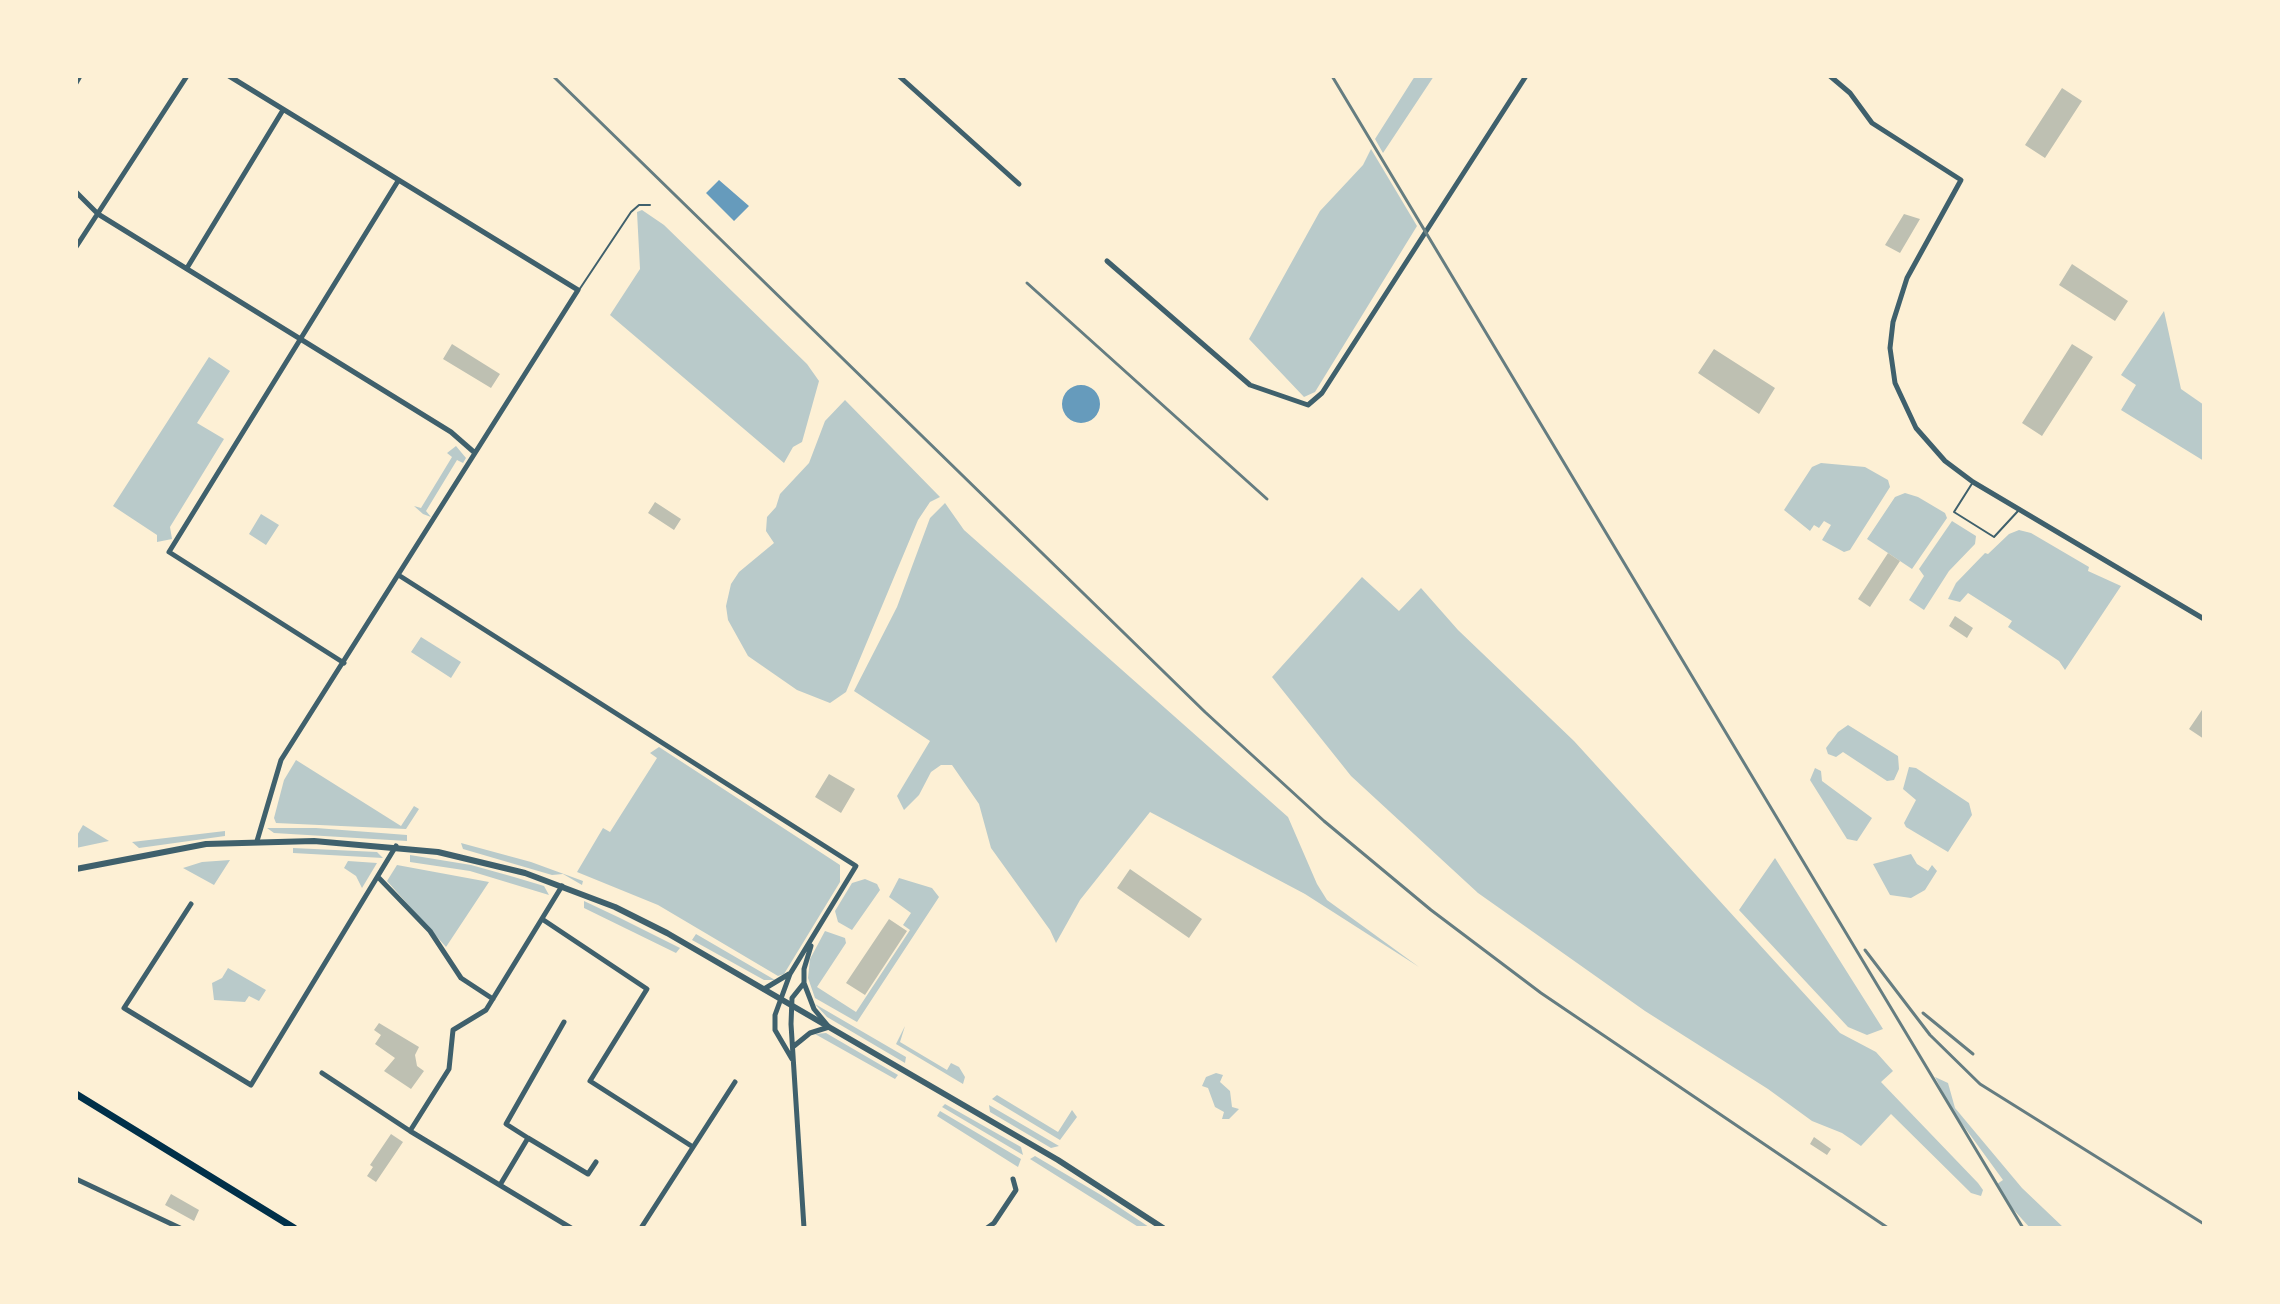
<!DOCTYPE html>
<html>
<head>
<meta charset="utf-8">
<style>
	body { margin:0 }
	#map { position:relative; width:2280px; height:1304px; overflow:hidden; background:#fdf0d5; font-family:Roboto,sans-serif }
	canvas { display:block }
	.frame { position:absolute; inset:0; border:78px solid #fdf0d5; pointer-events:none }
</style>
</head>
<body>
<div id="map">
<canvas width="2280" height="1304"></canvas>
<div class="frame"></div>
</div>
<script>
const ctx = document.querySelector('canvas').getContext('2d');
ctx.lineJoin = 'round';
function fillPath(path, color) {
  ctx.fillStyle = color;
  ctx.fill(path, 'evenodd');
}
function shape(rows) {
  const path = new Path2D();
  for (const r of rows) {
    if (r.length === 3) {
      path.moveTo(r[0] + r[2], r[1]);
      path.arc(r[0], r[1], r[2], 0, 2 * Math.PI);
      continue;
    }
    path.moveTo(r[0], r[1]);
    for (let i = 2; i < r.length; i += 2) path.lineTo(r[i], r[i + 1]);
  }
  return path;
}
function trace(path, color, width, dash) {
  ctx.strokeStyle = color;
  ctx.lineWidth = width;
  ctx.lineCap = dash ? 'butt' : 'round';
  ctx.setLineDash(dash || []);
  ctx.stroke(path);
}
const green = shape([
	[1415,76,1434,76,1383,153,1375,139],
	[1371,149,1417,226,1315,392,1304,397,1249,339,1320,211,1363,165],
	[642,210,664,225,807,364,819,381,802,442,793,447,784,463,610,315,640,269,637,212],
	[2164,311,2181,389,2204,405,2204,461,2121,410,2136,385,2121,375],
	[209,357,230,371,197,423,224,439,170,527,172,539,157,542,157,535,113,506],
	[845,400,940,497,930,502,918,520,846,692,830,703,797,690,748,656,728,620,726,606,731,584,739,572,774,543,766,531,767,517,776,507,780,494,809,463,825,421],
	[456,446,466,458,463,463,457,460,426,511,431,517,423,514,414,506,421,508,452,457,447,453],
	[1821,463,1865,467,1888,480,1890,487,1850,550,1844,552,1822,540,1831,525,1824,521,1819,528,1814,525,1810,531,1784,510,1812,467],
	[1905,493,1918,497,1945,513,1947,518,1912,569,1867,539,1895,497],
	[945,503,964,530,1288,817,1317,884,1327,900,1419,967,1305,894,1150,812,1080,900,1056,943,1050,930,991,848,979,804,952,765,941,765,931,772,919,795,904,810,897,796,930,741,854,691,897,607,930,518],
	[261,514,279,525,266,545,249,534],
	[1952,521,1976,536,1975,544,1949,571,1924,610,1909,600,1924,576,1919,569],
	[2019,530,2031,533,2089,567,2088,571,2121,586,2065,670,2059,661,2008,627,2012,621,1968,593,1960,602,1948,599,1956,583,1985,553,1988,554,2009,534],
	[1362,577,1399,611,1421,588,1458,630,1574,741,1840,1033,1876,1052,1893,1071,1881,1082,1978,1183,1983,1190,1981,1196,1971,1193,1891,1114,1861,1146,1842,1133,1812,1121,1768,1089,1645,1011,1478,893,1351,776,1272,677],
	[421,637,461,662,451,678,411,652],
	[1848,725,1898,756,1899,769,1894,780,1887,781,1843,752,1836,757,1828,754,1826,748,1838,732],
	[659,747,840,865,840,882,784,974,778,976,658,905,577,872,603,828,610,832,657,758,650,753],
	[296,760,401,826,414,806,419,809,406,829,276,823,274,818,284,780],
	[1909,767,1916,768,1969,803,1972,815,1948,852,1906,827,1904,823,1916,800,1903,789],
	[1815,768,1821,771,1822,781,1872,818,1857,841,1847,839,1810,780],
	[83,825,109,841,76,848,76,837],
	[267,828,316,828,407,835,407,841,274,833],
	[225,831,225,836,139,848,132,842],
	[461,843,531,862,583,881,582,885,563,874,552,875,463,849],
	[293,848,377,852,383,858,293,853],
	[1911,854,1917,864,1928,871,1932,865,1937,871,1925,890,1911,898,1890,895,1873,864],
	[410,855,471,865,514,877,544,886,549,895,470,871,410,862],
	[1775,858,1883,1029,1867,1035,1848,1027,1739,910],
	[230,860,214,885,183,868,202,862],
	[348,861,377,863,362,888,356,876,344,868],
	[397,865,489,882,446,947,387,881],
	[899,878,932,888,939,897,857,1022,815,998,808,978,810,959,825,931,845,938,846,943,817,987,856,1012,910,930,903,925,911,913,889,897],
	[865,879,877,884,880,890,852,930,838,922,835,911,852,883],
	[584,901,620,918,680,948,676,953,584,908],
	[696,934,775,980,764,980,692,940],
	[228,968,266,990,259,1001,249,996,245,1002,214,1000,212,983,222,978],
	[815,1004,906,1057,905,1063,827,1017],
	[905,1026,900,1042,947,1070,951,1063,959,1067,965,1077,963,1084,896,1044],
	[826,1033,898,1075,895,1079,815,1034],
	[1216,1073,1223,1075,1220,1082,1230,1091,1232,1107,1239,1109,1229,1119,1222,1119,1224,1112,1215,1107,1208,1088,1202,1086,1206,1077],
	[1935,1077,1948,1083,1955,1108,2022,1188,2064,1228,2030,1228,2013,1209,1997,1184,2003,1180,1952,1110],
	[997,1095,1058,1132,1072,1110,1077,1117,1060,1140,992,1099],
	[945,1104,1021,1147,1023,1155,942,1107],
	[989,1105,1059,1146,1051,1148,990,1112],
	[940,1111,1021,1159,1018,1167,937,1116],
	[1035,1156,1101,1195,1149,1227,1140,1228,1030,1159]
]);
const water = shape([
	[719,180,749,206,734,221,706,193],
	[1081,404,19]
]);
const building = shape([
	[2062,88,2082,101,2045,158,2025,145],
	[1904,214,1920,219,1900,253,1885,245],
	[2072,264,2128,301,2115,321,2059,285],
	[452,344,500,374,491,388,443,359],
	[2072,344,2093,357,2042,436,2022,423],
	[1714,349,1775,388,1759,414,1698,373],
	[655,502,681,519,674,530,648,513],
	[1888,553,1900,561,1870,607,1858,599],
	[1955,616,1973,628,1967,638,1949,626],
	[2204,707,2204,739,2189,729],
	[829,774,855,789,841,813,815,797],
	[1130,869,1202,919,1189,938,1117,888],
	[889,919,907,931,865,995,846,983],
	[379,1023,419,1047,415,1055,417,1066,424,1071,411,1089,384,1071,395,1058,375,1044,381,1035,374,1030],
	[391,1134,403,1142,376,1182,367,1176,373,1167,370,1165],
	[1814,1137,1831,1149,1827,1155,1810,1144],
	[171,1194,199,1210,194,1221,165,1205]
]);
const service = shape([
	[579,290,631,212,639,205,650,205],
	[1973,482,1954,512,1994,537,2018,511]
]);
const minor = shape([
	[229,76,578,290,281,760,257,841],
	[899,76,1019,184],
	[1830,76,1850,93,1872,123,1961,180,1907,278,1893,322,1890,348,1895,383,1916,428,1945,461,1973,482,2204,619],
	[76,83,80,76],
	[76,192,98,214,451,432,475,453],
	[76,247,187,76],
	[1107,261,1250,385,1308,405,1322,393,1526,76],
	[187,268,283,110],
	[400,576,856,866,790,974,775,1015,775,1030,792,1059],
	[344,663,169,552,398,181],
	[378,877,430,931,461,978,493,999],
	[191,904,124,1008,251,1085,396,846],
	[542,919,647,989,590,1081,693,1147],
	[804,983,792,998,791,1024,804,1228],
	[764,989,789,974],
	[794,1046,810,1033,829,1027,814,1009,804,983,804,969,811,946],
	[322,1073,410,1131,571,1228],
	[410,1131,449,1069,453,1030,486,1010,562,886],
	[528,1138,588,1174,596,1162],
	[76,1179,180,1228],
	[500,1185,528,1138,506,1124,564,1022],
	[641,1228,735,1082],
	[987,1228,994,1223,1016,1190,1013,1179]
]);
const tertiary = shape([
	[76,869,206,844,314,841,438,852,525,873,615,907,667,933,1058,1160,1163,1228]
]);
const primary = shape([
	[76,1094,294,1228]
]);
const rail = shape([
	[553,76,1205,712,1324,821,1431,910,1541,993,1888,1228],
	[1332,76,2023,1228],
	[1027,283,1267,499],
	[1865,950,1930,1035,1980,1084,2204,1224],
	[1923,1013,1973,1054]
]);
fillPath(green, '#b9caca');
fillPath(water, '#669bbc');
fillPath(building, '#bec0b2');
trace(service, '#3f606c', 2);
trace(minor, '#3f606c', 5);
trace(tertiary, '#3f606c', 6);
trace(primary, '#003049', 7);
trace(rail, '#657d81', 3);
</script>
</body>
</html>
